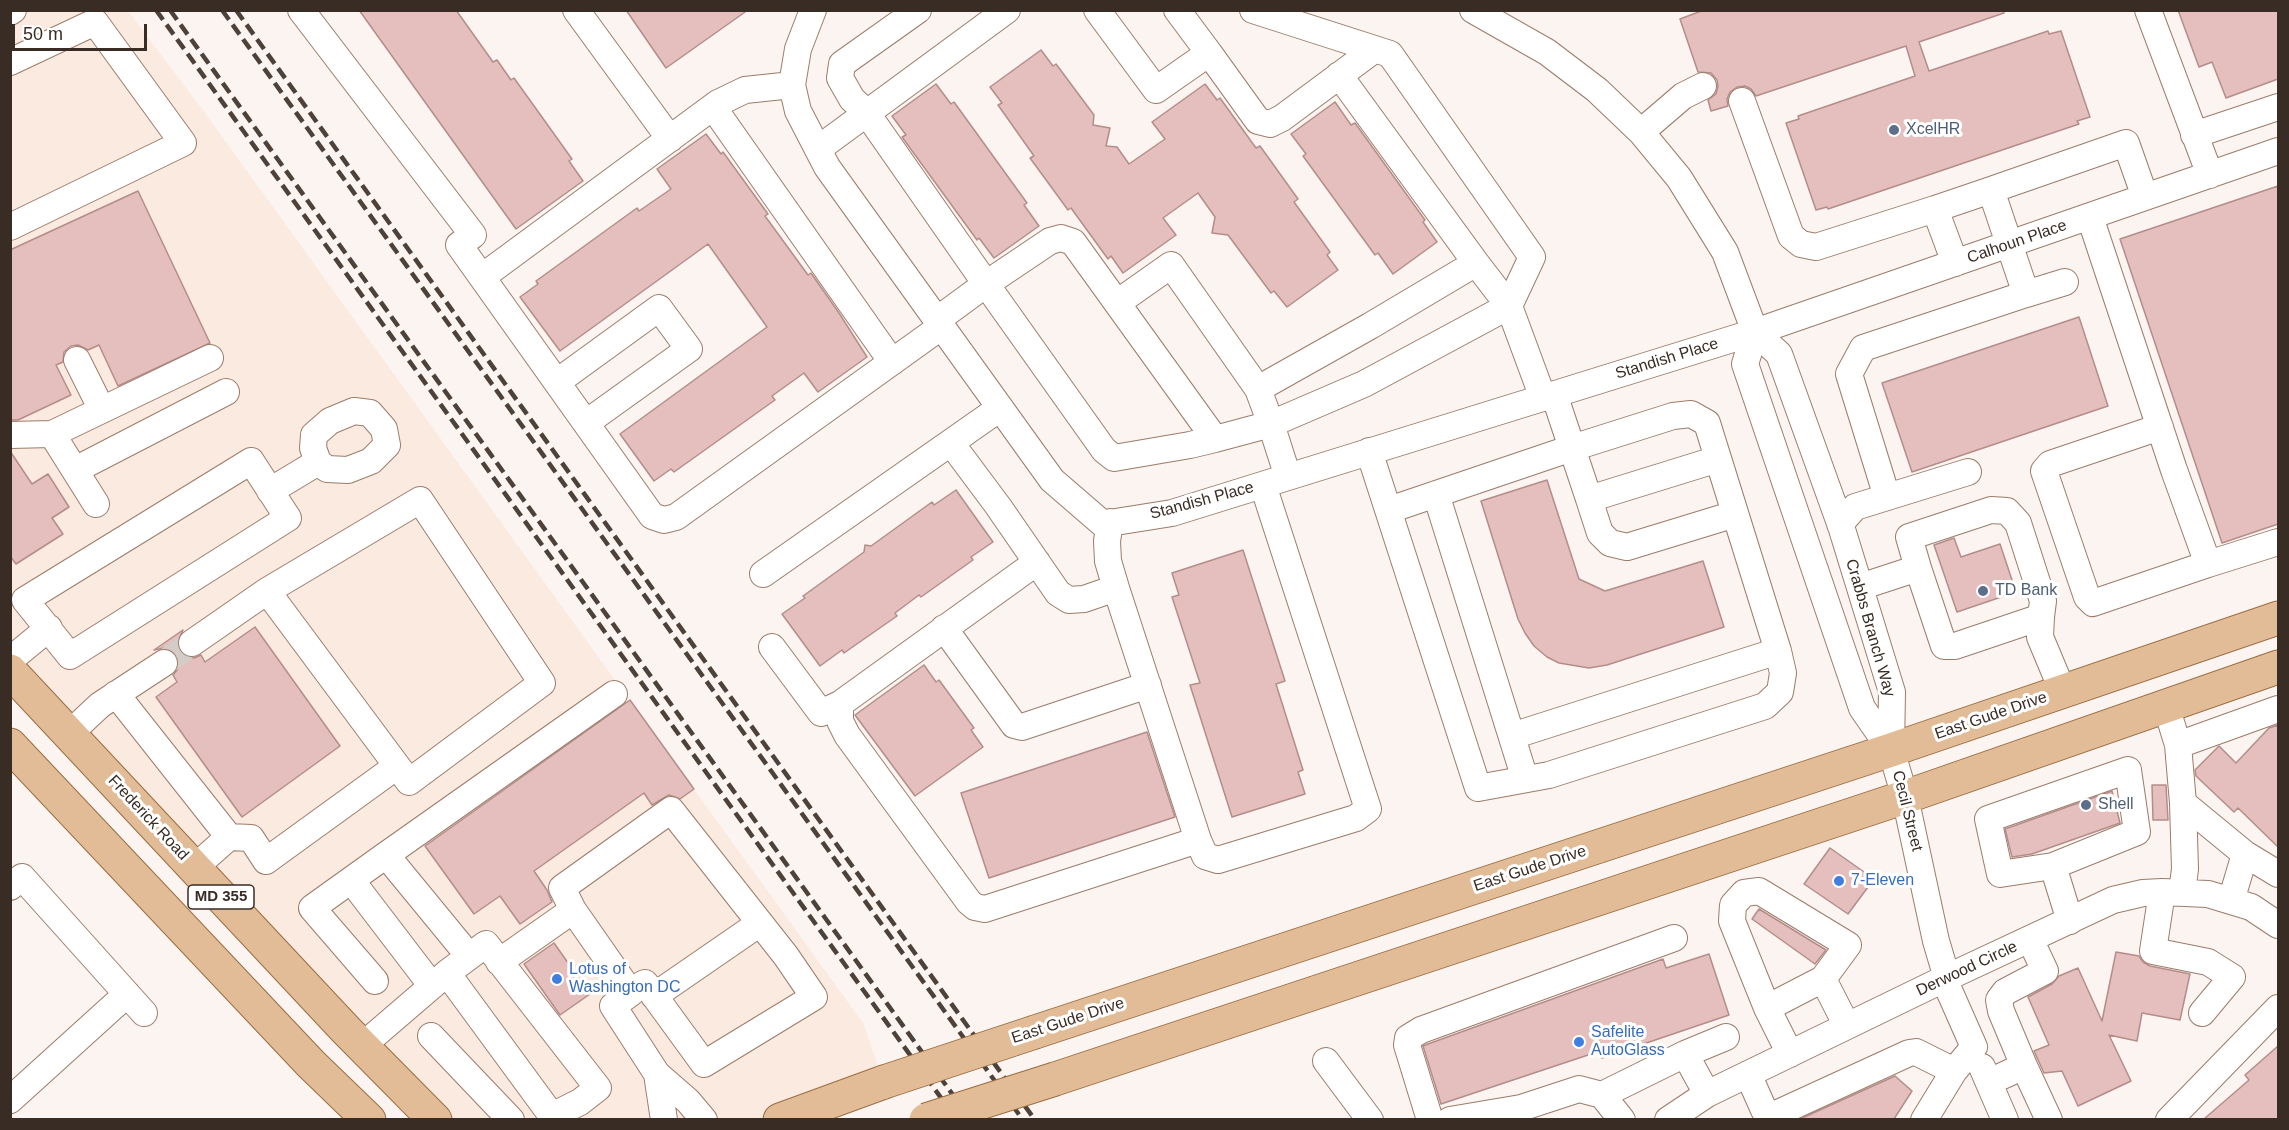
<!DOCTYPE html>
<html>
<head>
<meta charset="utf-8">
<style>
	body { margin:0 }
	#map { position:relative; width:2289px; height:1130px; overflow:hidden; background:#fbf4f0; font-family:Helvetica,sans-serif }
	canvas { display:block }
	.frame { position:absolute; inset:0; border:12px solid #392c24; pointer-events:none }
	.scale { position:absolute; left:12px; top:24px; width:135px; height:27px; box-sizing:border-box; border:3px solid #392c24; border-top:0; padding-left:8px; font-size:18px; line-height:21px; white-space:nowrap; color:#392c24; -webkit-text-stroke:4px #fff; paint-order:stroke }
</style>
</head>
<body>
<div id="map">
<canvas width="2289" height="1130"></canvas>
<div class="frame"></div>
<div class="scale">50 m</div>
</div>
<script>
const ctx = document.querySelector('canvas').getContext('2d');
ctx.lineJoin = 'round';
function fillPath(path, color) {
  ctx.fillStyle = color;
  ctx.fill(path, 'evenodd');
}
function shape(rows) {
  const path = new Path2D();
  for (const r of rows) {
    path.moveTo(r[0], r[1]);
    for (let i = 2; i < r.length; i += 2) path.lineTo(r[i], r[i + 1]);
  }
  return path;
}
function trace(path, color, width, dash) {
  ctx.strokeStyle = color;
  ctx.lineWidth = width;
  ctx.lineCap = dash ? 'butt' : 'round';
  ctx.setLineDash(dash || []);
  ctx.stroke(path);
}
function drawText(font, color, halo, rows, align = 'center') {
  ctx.font = font + ' Helvetica,sans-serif';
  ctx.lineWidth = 6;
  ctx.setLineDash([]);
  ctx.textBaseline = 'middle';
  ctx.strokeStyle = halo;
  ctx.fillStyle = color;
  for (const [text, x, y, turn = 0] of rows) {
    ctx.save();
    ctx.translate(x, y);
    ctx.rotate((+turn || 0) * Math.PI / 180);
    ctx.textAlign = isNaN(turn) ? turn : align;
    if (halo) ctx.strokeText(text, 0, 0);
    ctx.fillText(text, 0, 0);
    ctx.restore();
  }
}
const built = shape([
	[11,11,128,11,205,113,863,1023,884,1082,780,1119,435,1119,11,671]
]);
const building = shape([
	[359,10,456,10,493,62,497,60,511,80,514,78,572,159,569,161,583,181,516,229,359,10],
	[626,10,748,10,666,68,626,10],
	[1704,10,2003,10,2004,13,1919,42,1929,71,2048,31,2049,34,2061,31,2090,117,2077,121,2079,124,1828,209,1827,207,1816,210,1786,123,1799,119,1798,116,1915,76,1906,46,1756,96,1751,89,1745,86,1737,87,1730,92,1727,99,1728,106,1711,111,1708,100,1716,94,1718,86,1717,80,1711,73,1698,72,1680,19,1704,10],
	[2178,10,2278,10,2278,79,2226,98,2212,62,2199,67,2178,10],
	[1041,50,1053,66,1056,64,1094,115,1093,125,1110,128,1106,146,1117,147,1129,164,1165,139,1152,122,1205,84,1217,100,1220,98,1256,148,1260,146,1298,199,1294,202,1330,252,1327,255,1338,270,1287,307,1274,291,1271,293,1228,235,1212,233,1215,217,1198,193,1163,218,1176,235,1123,273,1111,256,1108,259,1071,208,1068,210,1030,158,1034,156,998,105,1002,103,990,87,1041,50],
	[936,84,951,104,954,102,1027,203,1024,205,1039,226,994,258,979,238,977,240,902,137,906,135,892,116,936,84],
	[1335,102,1351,125,1355,123,1425,220,1423,222,1437,242,1393,274,1378,253,1375,255,1303,156,1306,154,1291,134,1335,102],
	[706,134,721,154,723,152,768,214,765,216,808,275,811,273,839,313,867,357,818,392,804,373,772,396,775,400,674,472,671,469,654,481,620,434,767,327,708,244,560,351,520,297,538,284,536,281,637,208,639,211,671,189,657,169,706,134],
	[2278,186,2278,524,2222,543,2120,239,2278,186],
	[138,191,210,343,118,386,99,345,88,350,78,345,71,346,64,352,63,362,56,365,71,395,18,420,10,420,10,250,138,191],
	[2079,317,2108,406,1912,472,1882,383,2079,317],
	[10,451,32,484,48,474,69,507,52,518,63,534,16,564,10,556,10,451],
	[1547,480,1579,579,1605,591,1703,561,1724,627,1607,665,1589,668,1559,663,1547,657,1534,646,1525,633,1518,619,1481,501,1547,480],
	[956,490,993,542,971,557,973,560,921,597,919,595,895,613,897,616,844,653,842,650,820,666,782,614,805,598,803,596,864,552,865,545,871,546,932,502,934,505,956,490],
	[1954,538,1961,557,2000,544,2016,592,1957,612,1934,545,1954,538],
	[1243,550,1285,681,1276,684,1303,770,1298,772,1305,794,1232,817,1190,685,1200,683,1172,597,1179,595,1172,573,1243,550],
	[255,627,340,746,242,817,156,697,177,682,173,675,177,670,179,663,177,655,171,650,164,648,154,650,183,630,177,644,179,651,186,657,194,658,201,655,205,662,255,627],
	[924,665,936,682,939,680,974,728,971,730,983,747,915,796,855,715,924,665],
	[630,700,694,789,680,799,669,795,652,805,644,793,534,871,547,890,552,902,520,924,500,896,474,914,425,846,630,700],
	[2278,725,2278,847,2238,808,2234,812,2196,776,2195,770,2219,746,2236,763,2269,728,2278,725],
	[1147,732,1175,817,989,878,961,793,1147,732],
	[2152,785,2166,785,2168,820,2153,820,2152,785],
	[2112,791,2120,823,2032,854,2012,857,2005,829,2112,791],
	[1830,848,1874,879,1848,914,1804,884,1830,848],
	[1759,909,1826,950,1815,964,1752,919,1759,909],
	[554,943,590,994,560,1015,524,964,554,943],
	[2116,952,2139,956,2143,962,2150,966,2190,974,2180,1020,2142,1013,2137,1041,2109,1035,2131,1081,2078,1106,2062,1071,2044,1073,2034,1051,2049,1045,2028,997,2052,984,2059,976,2078,968,2102,1021,2116,952],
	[1709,954,1729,1015,1602,1058,1600,1051,1441,1104,1423,1046,1428,1044,1663,959,1666,968,1709,954],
	[2278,1046,2278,1119,2204,1119,2249,1080,2245,1075,2278,1046],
	[1895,1076,1912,1091,1894,1119,1800,1119,1895,1076]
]);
const minorTunnel = shape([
	[164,663,192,643]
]);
const minor = shape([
	[301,10,473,235,459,245,652,516,664,520,676,517,942,326],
	[576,10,670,139],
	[813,10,798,49,792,85,798,111,827,167,1052,480,1103,524,1172,513,1755,332,2278,151],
	[918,10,842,64,840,78,852,99,866,112,986,284,937,320],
	[1097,10,1156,90,1209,53,1177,10],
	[1253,10,1390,54,1532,257,1509,306,1543,398],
	[1473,10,1547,52,1597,90,1641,132,1679,178,1725,252,1755,332,1779,354,1841,526,1892,692,1891,750],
	[2148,10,2210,175],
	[10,12,13,10],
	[1209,53,1258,121,1270,124,1282,118,1375,49],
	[10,62,95,22,183,143,10,227],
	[1339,75,1476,263],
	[1742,101,1791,236,1801,244,1816,247,1935,209,1955,263],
	[713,107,892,362],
	[1641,132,1683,96,1703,86],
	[2194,135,2278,107],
	[818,149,1007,10],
	[1991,190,2126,143,2145,197],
	[2090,217,2174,470,2208,564,2278,542],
	[482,277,718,103,745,90,792,85],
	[2026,294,2065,282],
	[1117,303,1171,265,1258,389,1271,424,1364,384,1509,306,1476,263,1370,326,1258,389],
	[1755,332,1745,364,1862,708,1891,750,1905,797,1936,941,1947,978],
	[77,360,102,410],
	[557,382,659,308,689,349,586,423],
	[2160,427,2050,464,2044,471,2087,597,2093,603,2208,564],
	[52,434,210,358],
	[10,435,52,434,96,504],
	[1215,439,1190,445,1114,458,1104,450,986,284,1050,241,1061,238,1073,242,1215,439,1271,424,1288,477],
	[951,443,998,506,1058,593,1069,600,1084,599,1116,588,1108,561,1107,541,1110,522],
	[1369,451,1478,788,1549,775,1765,706,1780,692,1783,673,1778,651,1707,423,1691,414,1673,416,1572,448,1554,394],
	[251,461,288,518,70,656,25,600,251,461],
	[75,470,226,392],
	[270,491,318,462,327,469,348,470,371,461,387,445,384,429,370,413,354,411,330,421,314,435,313,448,318,462],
	[1436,494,1525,779],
	[1887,497,1849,374,1863,348,2026,294,1991,190,1935,209],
	[1589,499,1600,533,1610,543,1627,547,1735,514],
	[1389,510,1572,448,1589,499,1718,459],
	[1840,524,1855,507,1968,472],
	[763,574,1000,408],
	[1860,587,1918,568,1944,646,1955,646,2041,617,2043,601,2018,523,2007,511,1991,510,1909,537,1918,568],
	[2041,617,2040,637,2063,692],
	[944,628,1014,725,1022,727,1148,685],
	[192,643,267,591,420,500,542,683,409,782,267,591],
	[772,647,821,713,840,704,1037,562],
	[10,660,49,628],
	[116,694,229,837,194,868],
	[840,704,840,721,847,735,969,902,975,907,985,909,1198,840,1116,588],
	[2166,706,2178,745,2278,709],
	[69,734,100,705,164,663],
	[1512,736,1778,651],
	[2178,745,2183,803,2185,869,2182,892],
	[2183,803,2245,854,2231,901],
	[229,837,251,838,266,861,397,766],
	[1198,840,1205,856,1218,860,1356,818,1368,809,1263,485],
	[2245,854,2278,874],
	[2053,866,2137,832,2128,770,1988,819,2000,874,2053,866,2070,921],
	[351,880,432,986],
	[10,887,22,877,144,1013],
	[2162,892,2153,951,2208,962,2232,977,2202,1013],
	[573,910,562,888,671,810,760,923,654,996],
	[469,956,386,855,614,694],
	[499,962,573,910,631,993,613,1006,657,1074,688,1101,704,1120],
	[375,981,312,908,386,855],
	[643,984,645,983,704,1064,814,997,786,956,760,923],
	[1767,1008,1823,979],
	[431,1036,511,1120],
	[362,1046,447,973,552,1116,580,1102,598,1088,486,944,447,973],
	[1685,1054,1707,1094],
	[1790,1054,1767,1008,1732,921,1733,905,1744,893,1759,891,1848,945,1823,979,1847,1026],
	[1326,1061,1370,1120],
	[2024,1066,2049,1120],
	[1982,1067,2005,1120],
	[657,1074,664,1120],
	[1748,1074,1764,1110,1769,1114,1776,1114,1909,1053,1916,1052,1954,1071,1974,1047,1944,979],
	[1989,1082,2024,1066,2001,1011,1999,1000,2005,992,2045,971,2030,939],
	[1602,1095,1685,1054,1726,1037],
	[10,1100,127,994],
	[1430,1120,1407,1045,1408,1038,1421,1030,1674,938],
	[1450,1120,1521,1108,1579,1089,1602,1095,1622,1120],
	[1668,1120,1707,1094,1944,979,2113,900,2143,893,2162,892,2208,894,2251,907,2278,925],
	[1924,1120,1954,1071],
	[2169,1120,2278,1008]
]);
const major = shape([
	[10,671,346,1030,435,1120],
	[10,745,311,1064,369,1120],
	[1035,1032,1891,750,2278,618],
	[1055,1079,1905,797,2278,667],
	[780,1120,884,1082]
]);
const rail = shape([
	[156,10,957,1120],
	[170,10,971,1120],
	[222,10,1023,1120],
	[236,10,1035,1120]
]);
const majorBridge = shape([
	[884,1082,1035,1032],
	[926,1120,1055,1079]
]);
const markers = [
	[1894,130,6,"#5c6f8a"],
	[1983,591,6,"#5c6f8a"],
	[2086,805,6,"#5c6f8a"],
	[1839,881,6,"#3f7fe0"],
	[557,979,6,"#3f7fe0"],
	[1579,1042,6,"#3f7fe0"]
];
const shields = [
	[221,897,66]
];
const shieldNames = [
	["MD 355",221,897]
];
const serviceNames = [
	["XcelHR",1906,130],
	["TD Bank",1995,591],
	["Shell",2098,805]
];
const streetNames = [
	["Calhoun Place",2017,242,-19],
	["Standish Place",1667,359,-17],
	["Standish Place",1202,501,-15],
	["Crabbs Branch Way",1870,628,74],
	["East Gude Drive",1991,716,-19],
	["Cecil Street",1907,811,76],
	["Frederick Road",148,818,47],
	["East Gude Drive",1530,869,-18],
	["Derwood Circle",1967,969,-25],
	["East Gude Drive",1068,1021,-18]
];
const shopNames = [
	["7-Eleven",1851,881],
	["Lotus of",569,970],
	["Washington DC",569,988],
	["Safelite",1591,1033],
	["AutoGlass",1591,1051]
];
fillPath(built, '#fbeae0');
fillPath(building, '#e4bfbd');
trace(building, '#b48d8a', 1.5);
trace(minorTunnel, '#d4ccc7', 26, [26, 13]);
trace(minor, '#9c7c69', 28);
trace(major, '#9a6d41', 35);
trace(minor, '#fff', 26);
trace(major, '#e2bc97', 33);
trace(rail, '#4d4139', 4.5, [12, 6]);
trace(majorBridge, '#9a6d41', 35, []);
trace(majorBridge, '#e2bc97', 33);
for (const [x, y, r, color] of markers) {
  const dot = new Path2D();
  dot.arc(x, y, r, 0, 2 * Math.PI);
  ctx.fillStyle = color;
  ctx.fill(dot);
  trace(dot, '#fff', 2);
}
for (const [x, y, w] of shields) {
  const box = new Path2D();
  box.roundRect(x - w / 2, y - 12, w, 24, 4.5);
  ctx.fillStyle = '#fff';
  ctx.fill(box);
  trace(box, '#392c24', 1.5);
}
drawText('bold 15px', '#392c24', null, shieldNames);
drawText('16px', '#4e5e75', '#fff', serviceNames, 'left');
drawText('16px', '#392c24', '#fff', streetNames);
drawText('16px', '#366cbe', '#fff', shopNames, 'left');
</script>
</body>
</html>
